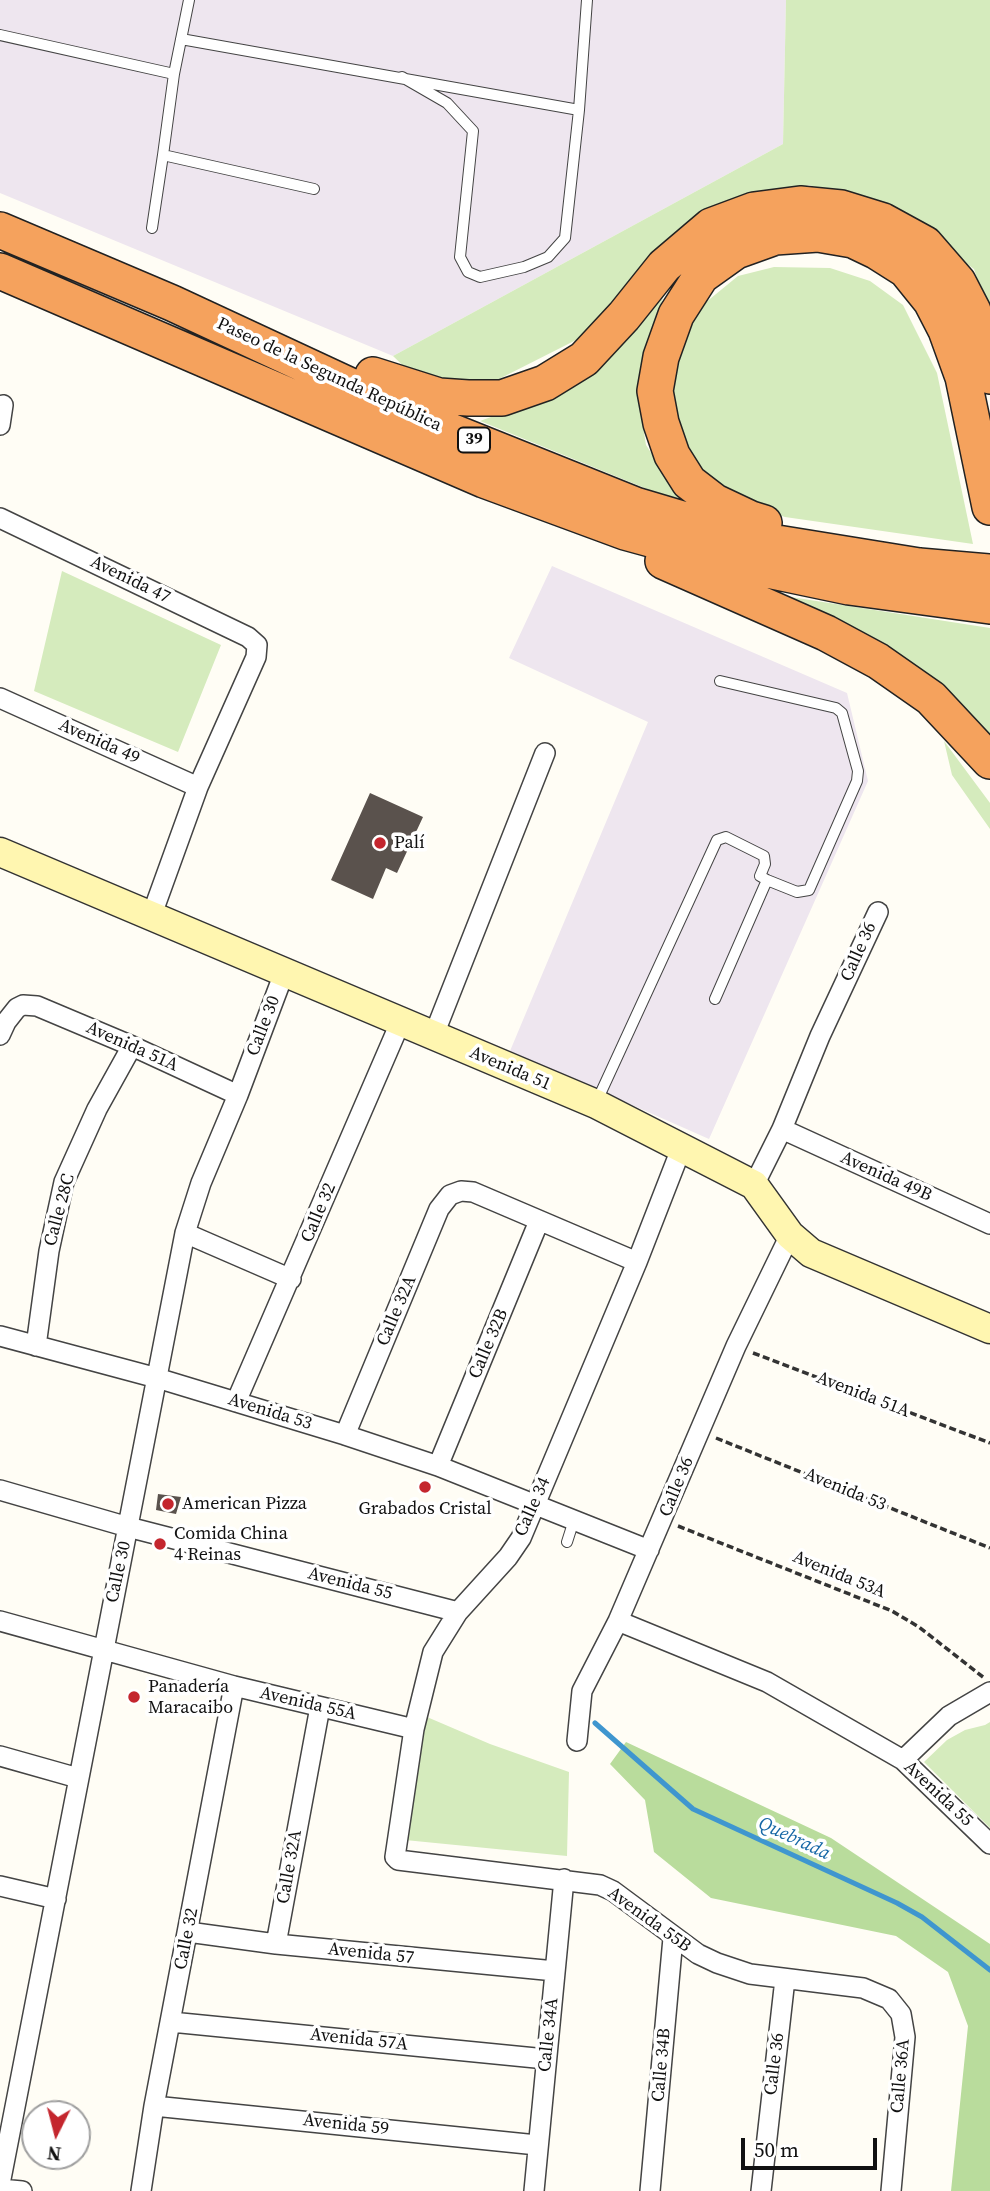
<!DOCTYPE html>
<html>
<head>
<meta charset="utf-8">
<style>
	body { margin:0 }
	#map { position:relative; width:990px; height:2191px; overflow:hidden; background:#fffdf5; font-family:"Source Serif 4",serif }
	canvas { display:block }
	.north { position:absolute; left:21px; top:2100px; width:70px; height:70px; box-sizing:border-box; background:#fff; border:2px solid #a0a0a0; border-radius:50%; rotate:186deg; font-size:19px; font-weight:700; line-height:28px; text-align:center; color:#111 }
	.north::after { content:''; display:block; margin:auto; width:24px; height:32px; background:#c4262e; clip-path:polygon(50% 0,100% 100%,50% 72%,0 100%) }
	.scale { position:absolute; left:741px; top:2138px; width:136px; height:32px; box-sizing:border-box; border:4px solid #111; border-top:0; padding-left:9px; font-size:21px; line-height:24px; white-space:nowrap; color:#111; -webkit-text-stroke:5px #fff; paint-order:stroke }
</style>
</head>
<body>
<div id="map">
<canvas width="990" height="2191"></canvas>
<div class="north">N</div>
<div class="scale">50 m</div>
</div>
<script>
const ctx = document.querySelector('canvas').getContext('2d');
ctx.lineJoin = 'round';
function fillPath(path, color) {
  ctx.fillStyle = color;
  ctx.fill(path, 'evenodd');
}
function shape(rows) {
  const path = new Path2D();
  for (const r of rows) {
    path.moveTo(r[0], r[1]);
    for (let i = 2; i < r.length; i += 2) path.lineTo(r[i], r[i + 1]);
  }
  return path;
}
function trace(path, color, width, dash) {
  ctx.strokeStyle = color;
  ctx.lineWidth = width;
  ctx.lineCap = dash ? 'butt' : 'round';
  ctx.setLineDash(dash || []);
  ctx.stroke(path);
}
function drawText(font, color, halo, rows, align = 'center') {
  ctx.font = font + ' "Source Serif 4",serif';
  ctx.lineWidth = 7;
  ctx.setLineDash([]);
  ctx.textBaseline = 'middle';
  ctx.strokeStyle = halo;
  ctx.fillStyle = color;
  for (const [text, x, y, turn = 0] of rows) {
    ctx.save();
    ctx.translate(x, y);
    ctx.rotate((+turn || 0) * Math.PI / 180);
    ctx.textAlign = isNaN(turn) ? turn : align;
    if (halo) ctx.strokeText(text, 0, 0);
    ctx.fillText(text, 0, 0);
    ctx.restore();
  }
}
const industrial = shape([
	[0,0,786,0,783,144,393,356,0,193],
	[552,566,847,693,868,781,709,1139,510,1051,648,722,509,658]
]);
const green = shape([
	[786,0,990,0,990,318,974,269,889,209,809,185,723,210,582,337,499,379,420,382,393,356,783,144],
	[774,267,830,268,870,281,903,305,937,373,973,544,785,517,737,502,704,478,682,443,670,380,683,332,705,303,738,276],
	[663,298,643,356,639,402,646,445,684,504,480,421,565,390,599,367],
	[62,571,221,645,178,752,34,691],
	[765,593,990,628,990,742],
	[944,741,990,803,990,829,952,775],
	[427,1717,490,1744,569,1772,567,1856,405,1840,418,1752],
	[990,1722,990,1828,924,1762,947,1740,965,1730,985,1725]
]);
const forest = shape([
	[626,1742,831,1838,990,1944,990,2191,951,2191,968,2026,948,1972,896,1936,711,1898,654,1852,645,1800,610,1764]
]);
const stream = shape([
	[595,1723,693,1809,897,1903,922,1917,990,1970]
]);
const building = shape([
	[370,793,423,817,397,873,386,868,373,899,331,880],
	[158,1494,181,1497,176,1514,156,1510]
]);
const path = shape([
	[753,1353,990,1443],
	[716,1438,990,1548],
	[678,1526,892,1611,919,1627,983,1677]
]);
const lane = shape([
	[0,35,174,74],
	[181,39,579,110],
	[402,77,447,103,473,131,460,257,468,272,480,277,524,267,548,257,565,238,579,110,587,0],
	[163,155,174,74,189,0],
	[152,228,163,155,314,189],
	[720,681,836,708,842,713,858,771,857,781,809,890,797,892,767,880],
	[596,1103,717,840,726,837,764,856,765,864,760,876,767,880,715,999],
	[567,1542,574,1520]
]);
const street = shape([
	[0,425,3,405],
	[0,518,248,637,257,645,256,657,198,787,151,917],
	[0,698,198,787],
	[0,1035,6,1022,17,1008,23,1005,37,1006,132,1046,238,1095],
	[433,1037,545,753],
	[782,1129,990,1224],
	[681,1149,637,1262,521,1538,508,1557,458,1612,433,1652,414,1729,395,1857,398,1860,600,1885,613,1891,698,1954,717,1963,750,1974,863,1988,889,1999,901,2014,905,2037,891,2191],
	[754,1185,782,1129,820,1036,878,912],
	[185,1233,291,1279],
	[0,1336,157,1378,345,1435,438,1466,649,1550],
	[36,1346,49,1251,64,1182,97,1109,132,1046],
	[236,1402,400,1023],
	[345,1435,439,1209,450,1195,461,1191,473,1192,637,1262],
	[438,1466,539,1221],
	[0,1490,128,1527,458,1612],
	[0,1621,234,1686,414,1729],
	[618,1621,767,1682,903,1760,990,1844],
	[577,1741,582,1691,618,1621,736,1346,790,1235],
	[0,1756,78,1778],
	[903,1760,949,1716,990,1692],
	[0,1886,56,1899],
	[188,1932,276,1944,555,1971],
	[276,1944,320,1707],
	[171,2022,546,2059],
	[154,2106,537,2145],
	[0,2184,185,1233,201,1183,238,1095,284,973],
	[0,2189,22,2191],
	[141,2191,154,2106,234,1686],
	[534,2191,564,1879],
	[650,2191,673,1938],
	[761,2191,785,1979]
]);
const secondary = shape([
	[0,852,596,1104,754,1185,790,1235,811,1253,990,1329]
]);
const highway = shape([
	[0,230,172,303,428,422,635,505,746,538,919,566,990,572],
	[0,271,484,480,625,532,749,566,849,587,990,606],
	[373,375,439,396,468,398,502,398,545,383,584,359,624,316,664,266,711,226,754,210,800,204,841,208,883,221,925,244,958,282,973,311,990,376],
	[764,523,751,519,715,502,689,482,672,455,661,423,655,391,661,357,676,315,701,276,736,251,775,237,818,234,853,240,876,251,906,270,931,301,946,330,963,377,990,507],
	[663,561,826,633,878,661,931,698,990,761]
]);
const markers = [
	[380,843,7,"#c4262e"],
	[425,1487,7,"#c4262e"],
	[168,1504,7,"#c4262e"],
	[160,1544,7,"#c4262e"],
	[134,1697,7,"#c4262e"]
];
const shields = [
	[474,440,32]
];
const shieldNames = [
	["39",474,440]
];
const streetNames = [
	["Paseo de la Segunda República",329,375,25],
	["Avenida 47",130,580,26],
	["Avenida 49",99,742,24],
	["Calle 36",859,952,-66],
	["Calle 30",264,1026,-69],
	["Avenida 51A",132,1047,24],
	["Avenida 51",510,1069,23],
	["Avenida 49B",886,1177,24],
	["Calle 28C",60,1210,-75],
	["Calle 32",319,1213,-67],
	["Calle 32A",397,1311,-67],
	["Calle 32B",489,1344,-67],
	["Avenida 51A",863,1395,21],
	["Avenida 53",270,1412,17],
	["Calle 36",677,1487,-68],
	["Avenida 53",845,1490,22],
	["Calle 34",533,1507,-66],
	["Calle 30",119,1572,-78],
	["Avenida 53A",839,1575,22],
	["Avenida 55",350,1584,14],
	["Avenida 55A",308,1704,13],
	["Avenida 55",938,1794,43],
	["Calle 32A",290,1867,-80],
	["Avenida 55B",649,1920,36],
	["Calle 32",187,1939,-79],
	["Avenida 57",371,1954,6],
	["Calle 34A",549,2035,-84],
	["Avenida 57A",359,2040,6],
	["Calle 36",775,2064,-83],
	["Calle 34B",662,2065,-85],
	["Calle 36A",901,2076,-85],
	["Avenida 59",346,2125,6]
];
const poiNames = [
	["Palí",394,843],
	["American Pizza",182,1504],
	["Grabados Cristal",425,1509,"center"],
	["Comida China",174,1534],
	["4 Reinas",174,1555],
	["Panadería",148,1687],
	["Maracaibo",148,1708]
];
const waterNames = [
	["Quebrada",794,1839,25]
];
fillPath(industrial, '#eee6ef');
fillPath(green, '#d5ebbd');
fillPath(forest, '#b9dc9c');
trace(stream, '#3f96cf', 5);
fillPath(building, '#5a524d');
trace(lane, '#444', 12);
trace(street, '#444', 22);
trace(secondary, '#333', 31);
trace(highway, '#222', 38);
trace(path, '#333', 3.5, [7, 3.5]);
trace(lane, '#fff', 10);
trace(street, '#fff', 19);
trace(secondary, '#fff6b0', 28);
trace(highway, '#f5a25d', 35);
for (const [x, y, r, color] of markers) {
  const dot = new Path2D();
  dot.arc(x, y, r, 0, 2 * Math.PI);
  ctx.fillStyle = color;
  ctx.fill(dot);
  trace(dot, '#fff', 2.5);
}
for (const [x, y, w] of shields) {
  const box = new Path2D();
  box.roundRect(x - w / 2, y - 12.5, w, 25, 5);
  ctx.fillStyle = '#fff';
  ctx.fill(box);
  trace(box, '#111', 2);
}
drawText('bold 16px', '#111', null, shieldNames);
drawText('18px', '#111', '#fff', streetNames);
drawText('18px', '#111', '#fff', poiNames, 'left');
drawText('italic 19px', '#1768a6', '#fff', waterNames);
</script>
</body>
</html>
